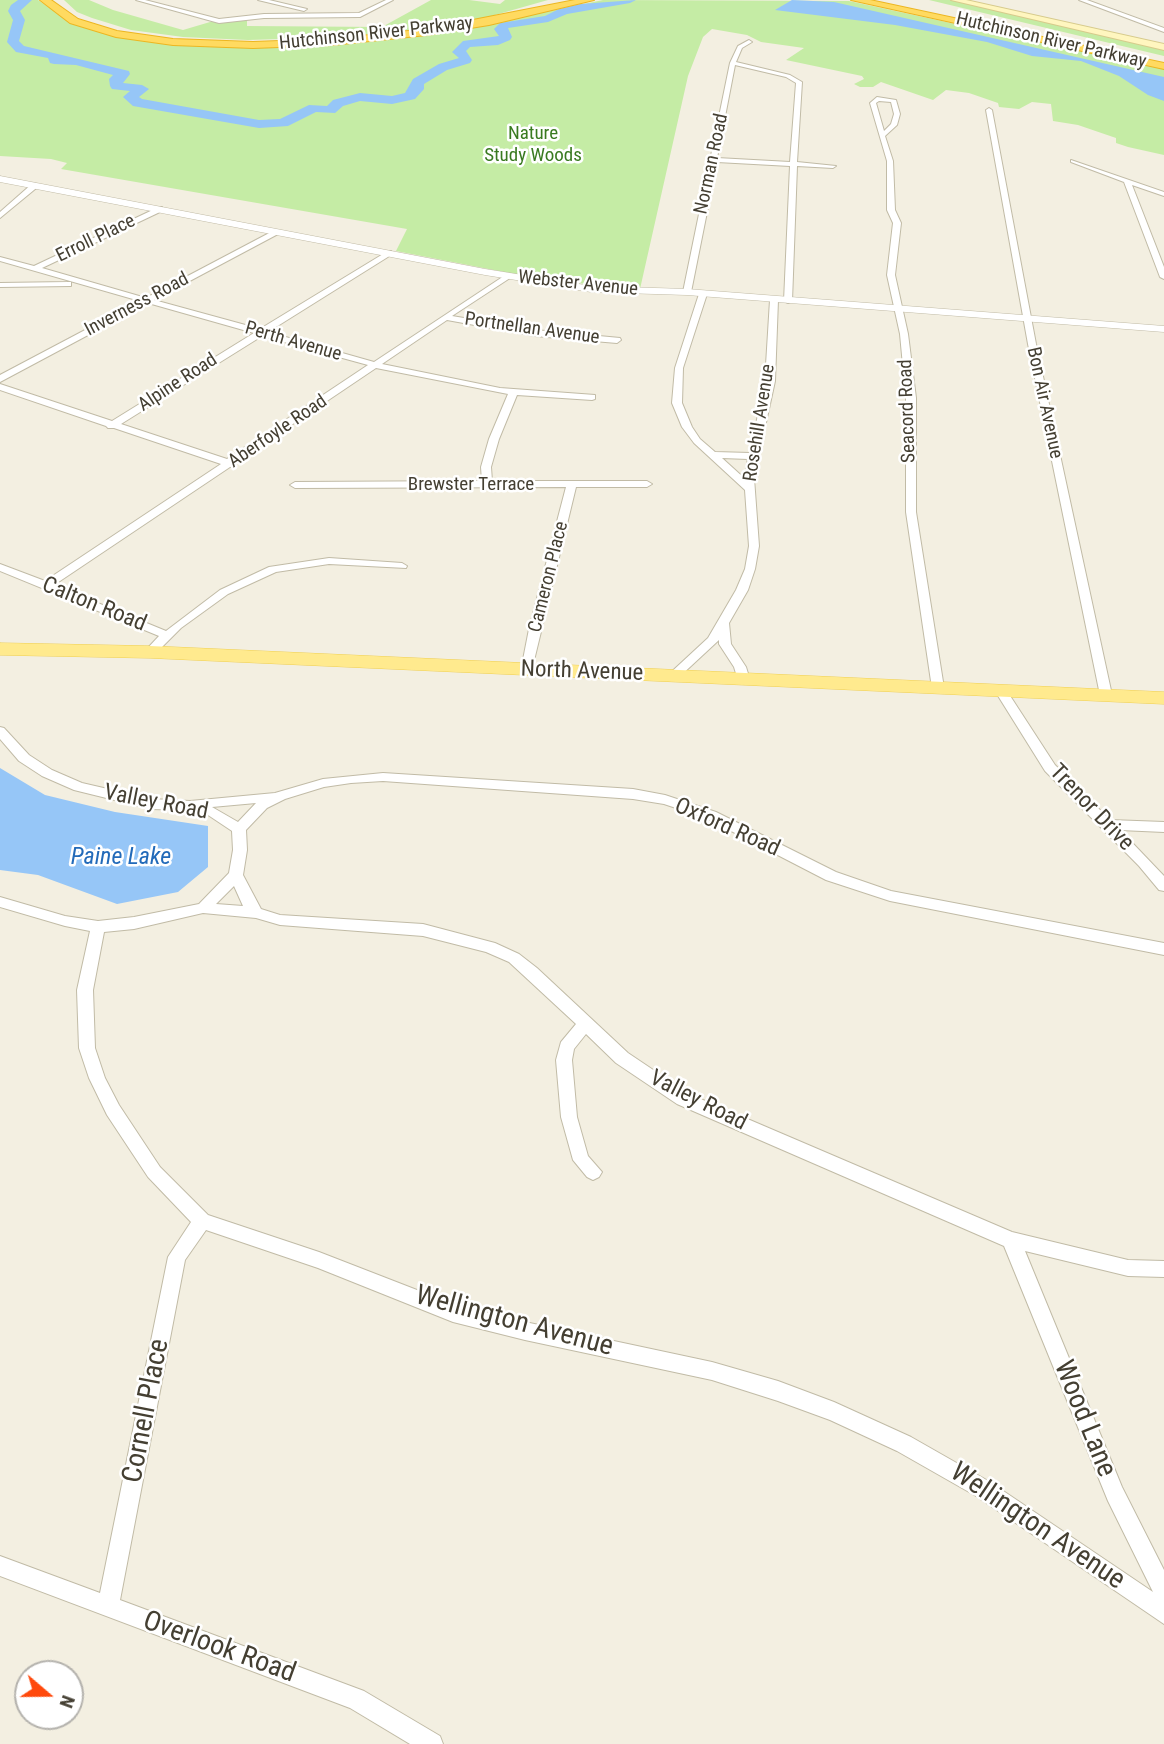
<!DOCTYPE html>
<html>
<head>
<meta charset="utf-8">
<style>
	body { margin:0 }
	#map { position:relative; width:1164px; height:1744px; overflow:hidden; background:#f3efe1; font-family:"Roboto Condensed",sans-serif }
	canvas { display:block }
	.north { position:absolute; left:14px; top:1660px; width:70px; height:70px; box-sizing:border-box; background:#fff; border:2px solid #b4b2ad; border-radius:50%; rotate:110deg; font-size:19px; font-weight:700; line-height:28px; text-align:center; color:#443f32 }
	.north::after { content:''; display:block; margin:auto; width:24px; height:32px; background:#ff490c; clip-path:polygon(50% 0,100% 100%,50% 72%,0 100%) }
</style>
</head>
<body>
<div id="map">
<canvas width="1164" height="1744"></canvas>
<div class="north">N</div>
</div>
<script>
const ctx = document.querySelector('canvas').getContext('2d');
ctx.lineJoin = 'round';
function fillPath(path, color) {
  ctx.fillStyle = color;
  ctx.fill(path, 'evenodd');
}
function shape(rows) {
  const path = new Path2D();
  for (const r of rows) {
    path.moveTo(r[0], r[1]);
    for (let i = 2; i < r.length; i += 2) path.lineTo(r[i], r[i + 1]);
  }
  return path;
}
function trace(path, color, width, dash) {
  ctx.strokeStyle = color;
  ctx.lineWidth = width;
  ctx.lineCap = dash ? 'butt' : 'round';
  ctx.setLineDash(dash || []);
  ctx.stroke(path);
}
function drawText(font, color, halo, rows, align = 'center') {
  ctx.font = font + ' "Roboto Condensed",sans-serif';
  ctx.lineWidth = 5;
  ctx.setLineDash([]);
  ctx.textBaseline = 'middle';
  ctx.strokeStyle = halo;
  ctx.fillStyle = color;
  for (const [text, x, y, turn = 0] of rows) {
    ctx.save();
    ctx.translate(x, y);
    ctx.rotate((+turn || 0) * Math.PI / 180);
    ctx.textAlign = isNaN(turn) ? turn : align;
    if (halo) ctx.strokeText(text, 0, 0);
    ctx.fillText(text, 0, 0);
    ctx.restore();
  }
}
const green = shape([
	[0,0,38,0,73,24,130,39,209,47,271,47,380,40,453,31,603,0,849,1,1164,69,1164,155,1128,147,1116,143,1116,138,1078,125,1053,121,1051,104,1032,102,1019,109,999,107,998,103,969,93,946,90,933,100,881,82,873,87,860,87,854,84,864,79,862,76,786,60,804,48,761,42,747,35,712,29,703,37,688,76,640,289,545,280,396,251,407,229,61,169,67,163,51,159,0,156],
	[64,0,89,0,113,10,183,30,210,22,244,20,247,21,247,26,382,27,431,0,469,0,500,4,505,0,548,0,488,17,410,30,345,37,248,40,183,37,131,30,92,18,77,12],
	[929,0,951,0,1164,48,1164,56]
]);
const water = shape([
	[792,0,834,2,1164,77,1164,101,1148,95,1119,76,1081,61,1032,56,987,42,895,25,775,10],
	[0,768,45,795,115,812,208,826,208,867,178,892,117,904,38,875,0,870]
]);
const river = shape([
	[18,0,32,0,20,11,25,20,19,41,24,46,129,71,130,74,123,83,142,85,149,89,139,97,142,99,259,120,280,119,309,105,327,106,333,100,360,93,392,96,405,93,413,79,439,64,459,58,452,52,463,41,499,36,494,29,500,23,545,16,559,9,580,4,636,0,630,3,567,14,548,22,508,28,512,37,510,40,498,45,470,47,466,51,472,60,470,63,447,70,424,84,424,89,415,99,392,104,360,101,343,106,335,113,316,112,288,126,259,128,133,106,123,97,130,91,112,89,110,86,109,79,113,75,76,65,54,64,50,63,48,58,16,52,7,42,13,20,8,11,11,5,18,0]
]);
const minor = shape([
	[136,0,145,0,219,19,264,14,359,13,386,0,393,0,360,17,264,18,219,23,136,0],
	[258,0,269,0,307,9,304,11,258,0],
	[1079,0,1087,0,1164,28,1164,32,1079,0],
	[749,40,752,42,742,48,736,62,790,75,802,82,797,162,836,166,833,168,797,166,792,301,788,303,784,301,790,166,717,162,691,292,687,294,683,292,730,63,738,46,749,40],
	[735,65,786,77,796,83,790,162,717,158,735,65],
	[877,97,896,100,900,114,897,125,885,136,893,161,895,210,901,223,895,275,908,334,916,398,916,512,944,688,938,692,932,688,906,512,906,398,900,334,887,275,893,223,887,210,887,161,870,103,877,97],
	[879,101,891,102,894,114,891,124,884,131,876,103,879,101],
	[989,108,992,110,1036,344,1112,695,1106,699,1100,695,1028,344,986,110,989,108],
	[1071,160,1164,192,1164,196,1132,185,1164,267,1164,279,1160,277,1124,182,1071,162,1071,160],
	[33,183,40,185,0,218,0,212,33,183],
	[159,207,162,207,162,211,42,268,146,298,275,230,279,232,278,234,154,300,260,329,388,251,391,251,391,255,268,332,374,362,507,274,510,274,510,278,452,316,535,330,620,338,621,340,617,343,535,336,447,320,382,364,500,388,595,395,595,399,592,400,517,395,499,439,491,467,492,481,647,481,652,484,647,487,576,487,531,673,523,673,521,670,529,629,566,487,295,488,290,485,295,482,482,481,481,467,489,439,508,394,376,368,235,463,235,466,230,467,54,585,166,631,220,590,269,567,329,558,402,563,407,566,406,568,329,564,276,572,228,594,181,628,154,655,150,656,144,652,159,636,0,571,0,564,45,581,221,464,114,428,108,428,106,426,0,390,0,384,112,421,254,333,148,303,0,382,0,375,140,301,0,261,0,257,34,266,159,207],
	[262,336,368,365,227,459,121,424,262,336],
	[68,282,71,282,71,286,0,287,0,283,68,282],
	[703,292,707,294,683,368,682,403,692,427,700,439,715,452,750,453,765,381,770,300,774,298,778,300,775,381,754,478,759,546,755,569,748,590,729,623,731,644,746,667,750,680,744,684,738,680,734,667,719,644,719,640,677,679,673,680,667,676,708,638,736,590,745,569,749,546,745,490,694,443,682,427,672,403,675,368,699,294,703,292],
	[722,458,748,459,744,478,722,458],
	[1001,687,1005,688,1055,765,1110,820,1164,822,1164,832,1120,830,1164,876,1164,891,1159,890,1139,866,1045,771,995,691,1001,687],
	[0,727,4,728,29,755,52,770,82,783,151,799,190,801,275,793,323,779,383,773,633,789,665,795,716,812,836,872,891,891,1164,943,1164,955,890,901,826,880,706,818,664,804,633,799,383,781,351,783,324,787,285,799,267,808,246,830,247,850,243,875,261,909,280,915,423,924,495,943,519,954,537,968,628,1053,689,1094,1012,1232,1128,1260,1164,1261,1164,1277,1128,1276,1025,1251,1122,1487,1164,1570,1164,1624,976,1496,897,1451,830,1420,778,1401,712,1380,525,1340,453,1322,318,1268,206,1230,185,1260,120,1600,364,1691,440,1736,443,1744,410,1744,350,1708,0,1576,0,1556,100,1593,168,1257,191,1222,148,1177,107,1115,89,1078,79,1048,77,990,90,931,65,926,0,907,0,897,65,916,98,921,134,917,199,904,229,873,233,850,232,831,208,815,188,810,151,809,74,790,42,776,19,761,0,739,0,727],
	[256,803,238,822,212,807,256,803],
	[234,886,243,906,216,904,234,886],
	[203,913,256,918,280,925,423,936,486,952,509,962,576,1024,561,1042,556,1060,561,1117,573,1160,587,1177,593,1180,599,1177,602,1172,588,1156,577,1117,572,1060,574,1049,586,1034,616,1063,677,1104,1004,1246,1108,1501,1153,1592,990,1482,911,1437,834,1402,778,1381,712,1362,525,1322,453,1304,319,1252,208,1215,160,1167,119,1105,105,1078,95,1048,93,990,104,932,134,929,203,913]
]);
const tertiary = shape([
	[0,176,485,269,591,286,687,289,1164,326,1164,332,687,295,591,292,485,275,0,182,0,176]
]);
const secondary = shape([
	[951,0,966,0,1164,44,1164,50,951,0]
]);
const primary = shape([
	[0,643,150,646,1164,692,1164,704,150,658,0,655,0,643]
]);
const motorway = shape([
	[40,0,51,0,78,19,117,31,173,39,253,42,332,39,427,29,575,0,594,0,489,25,427,35,332,45,253,48,173,45,116,37,70,23,40,0],
	[851,0,870,0,1164,63,1164,69,851,0]
]);
const farStreetnames = [
	["Hutchinson River Parkway",376,34,-6],
	["Hutchinson River Parkway",1051,41,13],
	["Norman Road",712,164,-78],
	["Erroll Place",96,239,-26],
	["Webster Avenue",578,284,6],
	["Inverness Road",137,305,-28],
	["Portnellan Avenue",532,329,8],
	["Perth Avenue",293,342,16],
	["Alpine Road",178,383,-33],
	["Bon Air Avenue",1044,403,78],
	["Seacord Road",908,411,-92],
	["Rosehill Avenue",760,423,-81],
	["Aberfoyle Road",278,432,-34],
	["Brewster Terrace",471,485],
	["Cameron Place",549,577,-76]
];
const farParknames = [
	["Nature",533,134],
	["Study Woods",533,156]
];
const streetNames = [
	["Calton Road",94,605,22],
	["North Avenue",582,672,2],
	["Valley Road",156,803,11],
	["Trenor Drive",1091,808,46],
	["Oxford Road",727,828,24],
	["Valley Road",698,1101,27]
];
const waterNames = [
	["Paine Lake",121,858]
];
const nearStreetnames = [
	["Wellington Avenue",514,1322,15],
	["Cornell Place",147,1411,-79],
	["Wood Lane",1084,1419,68],
	["Wellington Avenue",1037,1527,34],
	["Overlook Road",219,1648,20]
];
fillPath(green, '#c5eca5');
fillPath(water, '#96c6f7');
fillPath(river, '#96c6f7');
trace(minor, '#c1bba6', 2);
trace(tertiary, '#c1bba6', 1);
trace(secondary, '#d7cb8c', 2);
trace(primary, '#efcf53', 1);
trace(motorway, '#ecb622', 2);
fillPath(minor, '#fff');
fillPath(tertiary, '#fff');
fillPath(secondary, '#fff6bf');
fillPath(primary, '#ffea8e');
fillPath(motorway, '#ffda60');
drawText('19px', '#443f32', '#fff', farStreetnames);
drawText('19px', '#397a20', '#fff', farParknames);
drawText('23px', '#443f32', '#fff', streetNames);
drawText('italic 24px', '#226ab9', '#fff', waterNames);
drawText('28px', '#443f32', '#fff', nearStreetnames);
</script>
</body>
</html>
